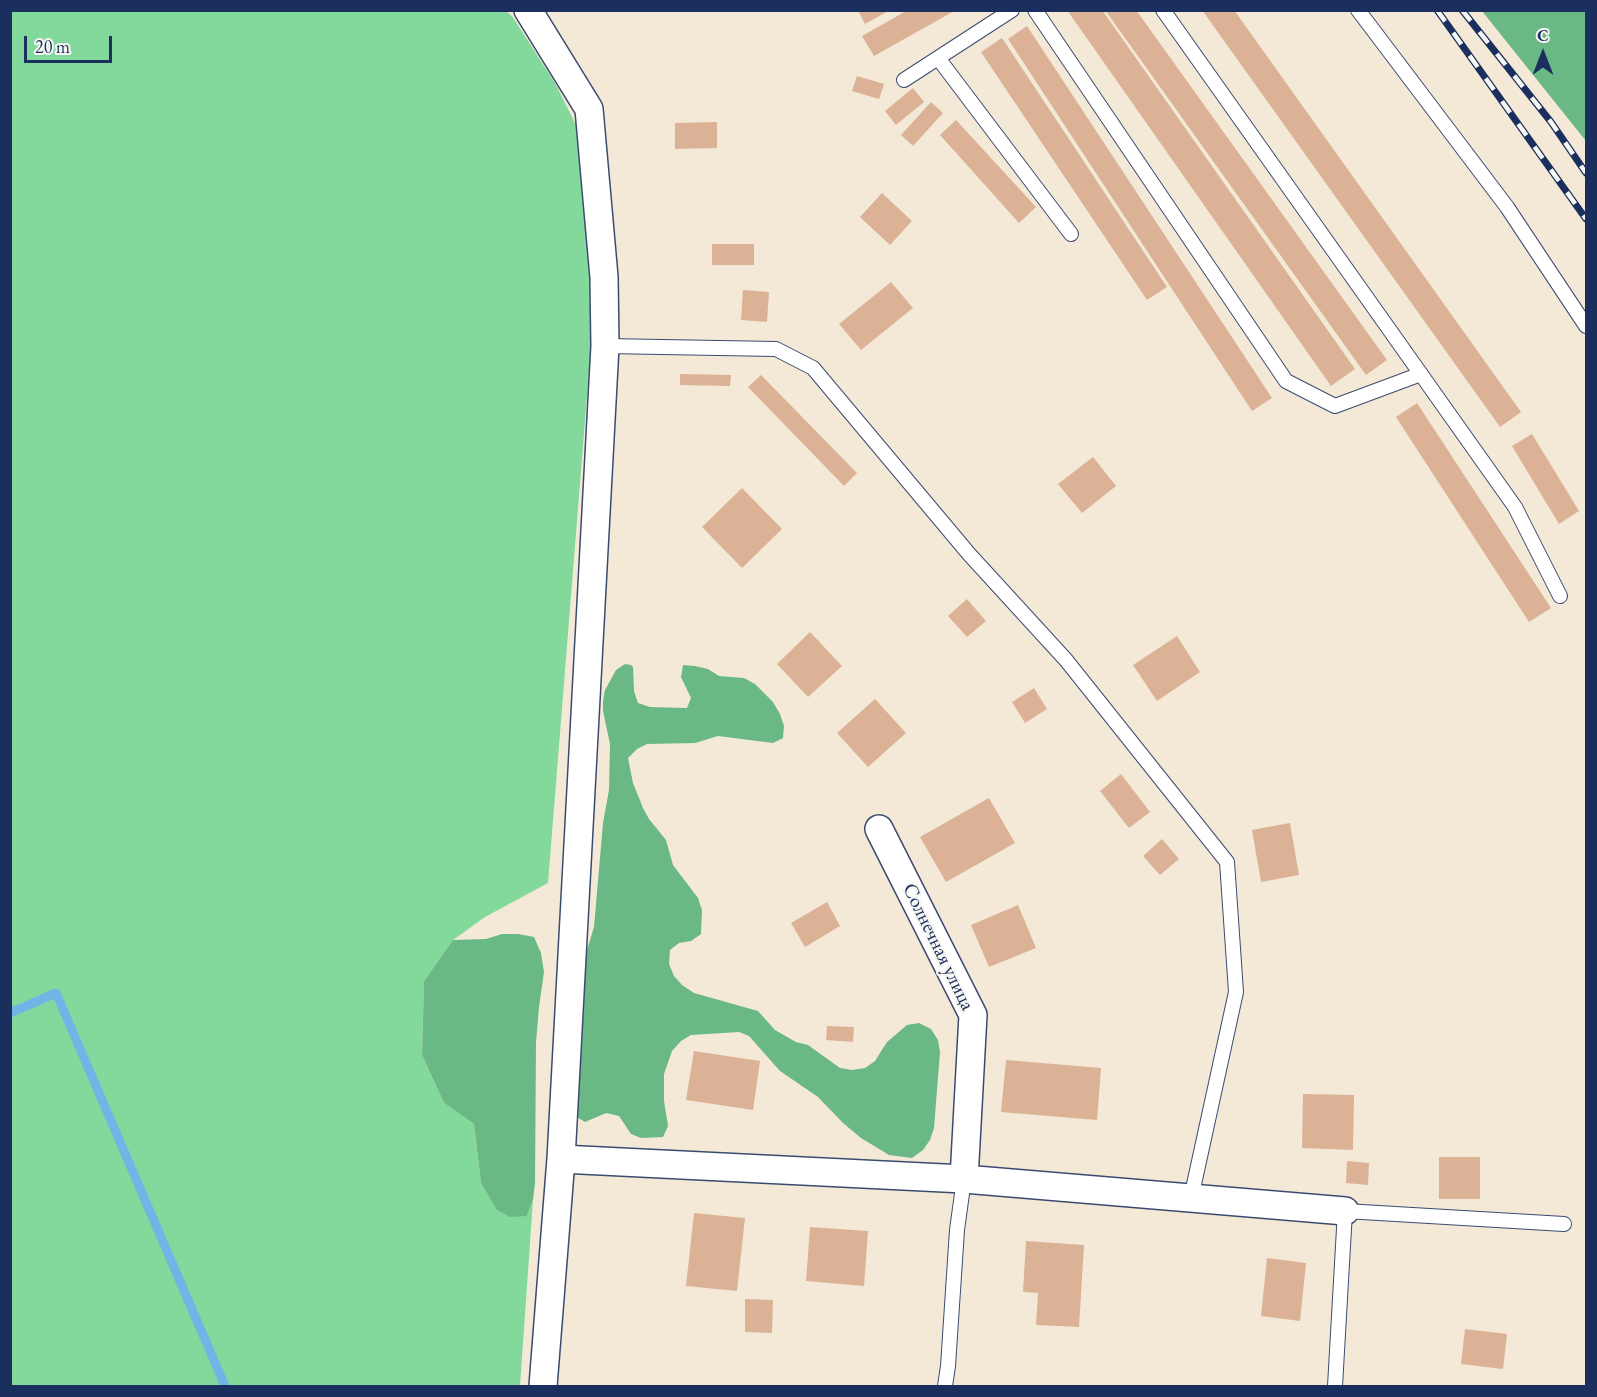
<!DOCTYPE html>
<html>
<head>
<meta charset="utf-8">
<style>
	body { margin:0 }
	#map { position:relative; width:1597px; height:1397px; overflow:hidden; background:#f3e9d6; font-family:"EB Garamond",serif }
	canvas { display:block }
	.frame { position:absolute; inset:0; border:12px solid #1b2f5e; pointer-events:none }
	.north { position:absolute; left:1513px; top:24px; width:60px; height:60px; -webkit-text-stroke:4px #f6f6f2; paint-order:stroke; rotate:0deg; font-size:16px; font-weight:700; line-height:24px; text-align:center; color:#1b2f5e }
	.north::after { content:''; display:block; margin:auto; width:21px; height:27px; background:#1b2f5e; clip-path:polygon(50% 0,100% 100%,50% 72%,0 100%) }
	.scale { position:absolute; left:24px; top:36px; width:88px; height:27px; box-sizing:border-box; border:3px solid #1b2f5e; border-top:0; padding-left:8px; font-size:18px; line-height:21px; white-space:nowrap; color:#1b2f5e; -webkit-text-stroke:4px #f6f6f2; paint-order:stroke }
</style>
</head>
<body>
<div id="map">
<canvas width="1597" height="1397"></canvas>
<div class="frame"></div>
<div class="north">С</div>
<div class="scale">20 m</div>
</div>
<script>
const ctx = document.querySelector('canvas').getContext('2d');
ctx.lineJoin = 'round';
function fillPath(path, color) {
  ctx.fillStyle = color;
  ctx.fill(path, 'evenodd');
}
function shape(rows) {
  const path = new Path2D();
  for (const r of rows) {
    path.moveTo(r[0], r[1]);
    for (let i = 2; i < r.length; i += 2) path.lineTo(r[i], r[i + 1]);
  }
  return path;
}
function trace(path, color, width, dash) {
  ctx.strokeStyle = color;
  ctx.lineWidth = width;
  ctx.lineCap = dash ? 'butt' : 'round';
  ctx.setLineDash(dash || []);
  ctx.stroke(path);
}
function drawText(font, color, halo, rows, align = 'center') {
  ctx.font = font + ' "EB Garamond",serif';
  ctx.lineWidth = 4.5;
  ctx.setLineDash([]);
  ctx.textBaseline = 'middle';
  ctx.strokeStyle = halo;
  ctx.fillStyle = color;
  for (const [text, x, y, turn = 0] of rows) {
    ctx.save();
    ctx.translate(x, y);
    ctx.rotate((+turn || 0) * Math.PI / 180);
    ctx.textAlign = isNaN(turn) ? turn : align;
    if (halo) ctx.strokeText(text, 0, 0);
    ctx.fillText(text, 0, 0);
    ctx.restore();
  }
}
const green = shape([
	[10,11,506,11,512,16,555,83,577,127,586,192,593,321,548,883,485,917,453,940,424,981,422,1055,444,1103,474,1124,481,1183,489,1196,527,1216,533,1200,520,1386,11,1386]
]);
const forest = shape([
	[1482,11,1584,11,1586,15,1586,141],
	[625,664,631,665,633,667,634,691,638,703,650,707,687,708,691,698,681,677,683,665,695,666,708,669,719,676,744,678,755,684,773,702,780,714,784,726,783,738,773,743,718,736,695,743,647,744,637,749,628,758,633,783,643,808,649,819,666,840,673,865,698,898,702,910,701,934,691,941,679,943,670,950,669,964,674,976,682,985,694,993,758,1011,775,1030,796,1042,808,1045,840,1068,852,1070,865,1068,875,1061,887,1042,907,1025,919,1023,931,1029,938,1040,940,1052,934,1128,930,1140,923,1150,912,1158,889,1155,861,1138,843,1123,818,1097,780,1071,749,1036,739,1032,691,1035,681,1041,672,1051,664,1074,664,1101,668,1126,663,1137,641,1138,631,1134,619,1116,606,1113,585,1122,575,1116,584,960,594,927,603,823,609,790,610,744,603,711,603,701,605,690,616,670],
	[502,934,518,934,534,937,541,953,544,972,539,1007,536,1042,535,1183,533,1200,527,1216,510,1217,497,1210,481,1183,474,1124,444,1103,422,1055,424,981,453,940,486,939]
]);
const stream = shape([
	[10,1013,56,993,225,1386]
]);
const building = shape([
	[858,10,890,10,865,24],
	[908,10,956,10,874,56,862,36],
	[1067,10,1102,10,1355,369,1331,386],
	[1105,10,1136,10,1387,360,1366,375],
	[1202,10,1234,10,1521,412,1500,427],
	[1027,26,1272,398,1252,411,1008,39],
	[1002,38,1167,287,1147,300,981,52],
	[857,76,884,84,879,99,852,91],
	[913,88,924,102,896,125,885,111],
	[931,102,943,113,913,146,901,135],
	[956,120,1036,207,1019,223,940,135],
	[717,122,717,148,675,149,675,123],
	[882,193,912,221,890,245,860,217],
	[712,244,754,244,754,265,712,265],
	[891,282,913,308,861,350,839,324],
	[743,290,769,292,767,322,741,320],
	[680,374,731,375,730,386,680,385],
	[761,375,857,473,844,486,748,387],
	[1417,403,1551,608,1529,622,1396,417],
	[1532,434,1579,511,1559,524,1512,446],
	[1093,457,1116,486,1082,513,1058,484],
	[742,488,782,529,742,568,702,527],
	[967,599,986,621,967,637,948,616],
	[810,632,842,666,808,697,777,664],
	[1177,636,1200,672,1157,701,1133,665],
	[1034,688,1047,709,1025,723,1012,702],
	[875,699,906,733,868,767,837,733],
	[1121,774,1150,812,1129,828,1100,791],
	[989,798,1015,843,946,882,920,837],
	[1290,823,1299,875,1261,882,1252,830],
	[1162,839,1179,859,1160,875,1143,856],
	[827,902,840,926,805,947,791,923],
	[1018,905,1036,948,989,967,971,925],
	[827,1026,854,1027,853,1042,826,1040],
	[694,1051,760,1061,753,1110,686,1100],
	[1006,1060,1101,1068,1097,1120,1001,1112],
	[1303,1094,1354,1095,1353,1150,1302,1148],
	[1439,1157,1480,1157,1480,1199,1439,1199],
	[1347,1161,1369,1163,1368,1185,1346,1183],
	[694,1213,745,1218,737,1291,686,1286],
	[810,1227,868,1231,864,1286,806,1281],
	[1026,1241,1084,1245,1079,1327,1036,1325,1038,1293,1023,1292],
	[1267,1258,1306,1263,1300,1321,1261,1316],
	[745,1299,773,1300,772,1333,745,1332],
	[1465,1329,1507,1334,1503,1369,1461,1364]
]);
const lane = shape([
	[1035,10,1286,381,1335,406,1421,374],
	[1163,10,1515,507,1560,596],
	[1358,10,1507,207,1586,326],
	[938,58,1071,234],
	[904,80,1012,10],
	[605,346,776,349,813,368,969,554,1066,660,1227,862,1236,992,1191,1198],
	[945,1386,948,1366,957,1230,964,1179],
	[1335,1386,1345,1211,1564,1224]
]);
const street = shape([
	[528,10,589,109,604,277,605,346,561,1159,543,1386],
	[879,829,973,1015,964,1179],
	[561,1159,964,1179,1345,1211]
]);
const rail = shape([
	[1437,10,1586,219],
	[1462,10,1551,122,1586,173]
]);
const streetNames = [
	["Солнечная улица",938,947,64]
];
fillPath(green, '#83d99c');
fillPath(forest, '#6ab984');
trace(stream, '#73b4e7', 9);
fillPath(building, '#dbb296');
trace(lane, '#3b4b70', 16);
trace(street, '#3b4b70', 30);
trace(lane, '#fff', 14);
trace(street, '#fff', 27);
trace(rail, '#1b2f5e', 7);
trace(rail, '#f6f6f2', 4.5, [14]);
drawText('20px', '#1b2f5e', '#f6f6f2', streetNames);
</script>
</body>
</html>
